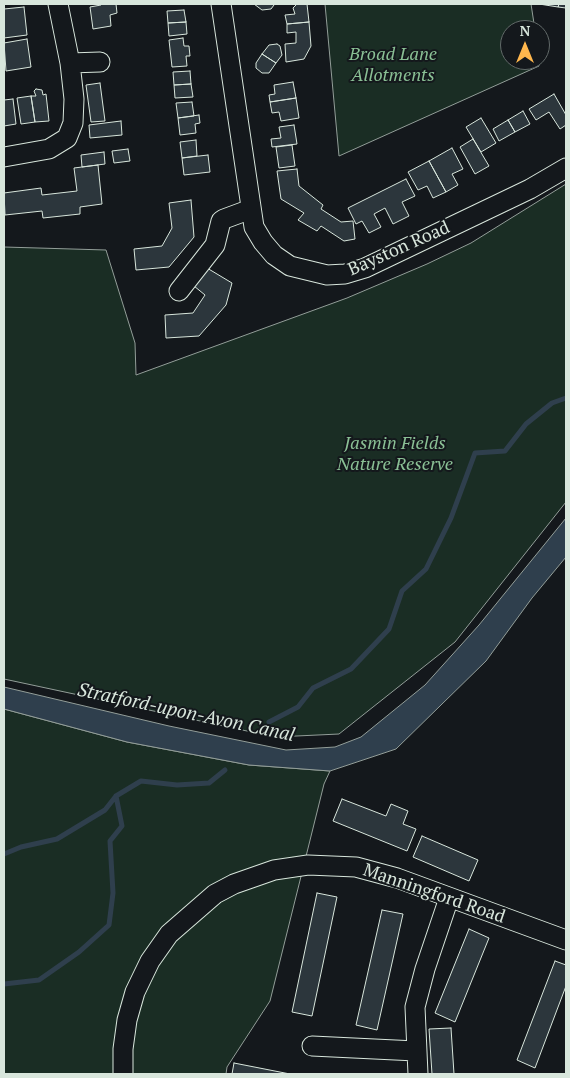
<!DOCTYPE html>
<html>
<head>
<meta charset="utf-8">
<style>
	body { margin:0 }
	#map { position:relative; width:570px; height:1078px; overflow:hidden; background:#14181c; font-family:"PT Serif",serif }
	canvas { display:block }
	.frame { position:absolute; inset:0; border:5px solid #d8e6dc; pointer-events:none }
	.north { position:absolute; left:500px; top:20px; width:50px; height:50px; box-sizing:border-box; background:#14181c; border:1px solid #626a69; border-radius:50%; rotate:0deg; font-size:14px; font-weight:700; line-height:20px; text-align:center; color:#d8e6dc }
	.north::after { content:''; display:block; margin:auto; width:18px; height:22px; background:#ffb74d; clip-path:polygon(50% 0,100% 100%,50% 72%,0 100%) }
</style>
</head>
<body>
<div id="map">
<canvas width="570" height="1078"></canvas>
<div class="frame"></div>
<div class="north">N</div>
</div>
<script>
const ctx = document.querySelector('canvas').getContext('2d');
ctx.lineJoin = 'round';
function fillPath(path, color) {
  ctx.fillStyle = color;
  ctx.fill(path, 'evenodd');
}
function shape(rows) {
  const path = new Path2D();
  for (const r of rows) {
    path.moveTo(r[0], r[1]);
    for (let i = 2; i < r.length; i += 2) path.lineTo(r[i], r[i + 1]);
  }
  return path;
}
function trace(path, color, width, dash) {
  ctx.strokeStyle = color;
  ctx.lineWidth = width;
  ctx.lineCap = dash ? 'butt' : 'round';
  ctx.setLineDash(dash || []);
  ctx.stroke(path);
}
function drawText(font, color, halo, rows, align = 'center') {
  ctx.font = font + ' "PT Serif",serif';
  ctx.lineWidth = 4;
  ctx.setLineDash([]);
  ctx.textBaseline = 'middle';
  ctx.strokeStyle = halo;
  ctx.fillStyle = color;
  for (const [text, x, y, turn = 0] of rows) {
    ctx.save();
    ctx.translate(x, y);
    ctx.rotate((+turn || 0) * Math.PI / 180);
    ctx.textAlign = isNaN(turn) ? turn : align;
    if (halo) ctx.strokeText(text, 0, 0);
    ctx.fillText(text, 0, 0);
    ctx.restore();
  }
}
const green = shape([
	[325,4,531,4,535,30,510,30,510,60,538,60,539,66,339,156,325,4],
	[566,184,566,502,455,642,339,734,275,737,4,679,4,247,106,250,135,343,136,375,347,298,427,264,471,243,566,184],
	[4,709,127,742,249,765,330,771,324,784,270,1001,227,1067,226,1074,4,1074,4,709]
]);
const water = shape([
	[566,518,566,557,532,598,486,661,396,749,330,771,249,765,127,742,4,709,4,687,169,726,286,750,335,747,361,737,425,685,479,625,566,518]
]);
const stream = shape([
	[269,722,298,707,313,688,351,669,389,629,402,591,426,569,451,518,475,453,505,451,526,424,552,403,566,398],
	[4,854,21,847,57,839,105,810,116,796,141,781,177,785,209,783,225,770],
	[4,984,39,980,79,952,109,925,113,893,110,841,122,826,116,796]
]);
const building = shape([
	[101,4,116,4,117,13,110,15,111,26,93,29,90,7,101,5,101,4],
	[254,4,274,4,274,5,271,9,262,10,254,4],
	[297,4,307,4,309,22,287,24,285,15,295,14,293,8,297,4],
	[539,4,559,4,558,7,539,4],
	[559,4,566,4,566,8,558,7,559,4],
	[24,7,27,35,4,38,4,9,24,7],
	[184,10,186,22,168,23,167,11,184,10],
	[186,22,187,34,169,36,168,23,186,22],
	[309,22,311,46,304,59,286,62,285,44,296,43,296,32,287,33,287,24,309,22],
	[183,38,184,46,189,46,190,56,186,56,187,66,172,67,169,40,183,38],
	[27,39,31,67,6,71,4,43,27,39],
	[277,44,280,46,282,55,276,63,262,54,269,45,277,44],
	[262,54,276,63,269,73,262,73,256,68,256,63,262,54],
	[190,71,191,84,174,85,173,72,190,71],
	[293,82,296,98,270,102,269,95,275,94,274,85,293,82],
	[100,83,105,121,91,122,86,85,100,83],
	[191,84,193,97,175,98,174,85,191,84],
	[36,89,42,90,43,95,46,94,49,121,35,122,31,96,36,96,34,91,36,89],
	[554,94,566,115,566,125,560,129,549,112,536,120,529,109,554,94],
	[31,96,35,122,21,124,17,98,31,96],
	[296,98,299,118,281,121,279,112,272,113,270,102,296,98],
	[13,99,16,124,4,126,4,100,13,99],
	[192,102,194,116,178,118,176,103,192,102],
	[523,111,530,124,515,132,508,120,523,111],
	[199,115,200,123,195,124,196,133,180,135,178,118,199,115],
	[481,118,496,143,481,152,466,127,481,118],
	[508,120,515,132,499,141,493,129,508,120],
	[121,121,122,135,90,138,89,125,121,121],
	[294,125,297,144,272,147,271,139,281,138,279,127,294,125],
	[473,139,489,166,475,174,460,147,473,139],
	[196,140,197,156,182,158,180,142,196,140],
	[292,145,295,166,279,168,276,147,292,145],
	[452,148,463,169,452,174,458,185,446,192,429,161,452,148],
	[128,149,130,161,114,163,112,151,128,149],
	[104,152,105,164,82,167,81,155,104,152],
	[208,155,210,172,184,175,182,158,208,155],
	[429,161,446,192,433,198,427,186,418,190,408,172,429,161],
	[98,165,102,204,80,207,80,214,43,218,42,211,5,215,4,193,41,188,42,195,77,191,74,168,98,165],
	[297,169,299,186,323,205,321,209,341,222,353,221,355,239,344,241,321,226,317,231,298,220,304,213,281,199,277,171,297,169],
	[406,179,415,196,402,202,409,216,393,224,385,208,374,214,381,227,369,233,362,221,356,224,348,208,406,179],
	[191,200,194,237,169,267,136,270,134,249,162,246,172,228,169,203,191,200],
	[207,268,232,283,226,305,199,336,166,338,165,315,193,313,205,295,194,286,207,268],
	[342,799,386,816,391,804,408,811,403,824,416,829,407,851,333,821,342,799],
	[422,836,478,860,469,881,413,857,422,836],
	[317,893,337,897,312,1016,292,1012,317,893],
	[382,910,403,914,377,1030,356,1025,382,910],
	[469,929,489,938,455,1022,435,1013,469,929],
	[555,961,566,965,566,986,535,1068,517,1060,555,961],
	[451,1028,454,1074,432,1074,429,1029,451,1028],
	[234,1063,290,1074,232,1074,234,1063]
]);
const minor = shape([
	[58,4,70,63],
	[221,4,254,227,263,242,274,255,290,266,327,275,345,274,365,268,530,189,566,168],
	[4,157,49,149,67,138,73,123,74,99,70,63,100,62],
	[179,291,215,245,221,221,224,219,251,209],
	[312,1046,416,1051],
	[123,1074,123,1049,127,1020,135,992,150,961,169,934,215,894,234,884,274,870,308,865,356,867,397,878,566,940],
	[418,1074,415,1007,425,969,449,898]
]);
const parkNames = [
	["Broad Lane",393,55],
	["Allotments",393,76],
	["Jasmin Fields",395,444],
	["Nature Reserve",395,465]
];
const streetNames = [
	["Bayston Road",399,249,-24],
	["Manningford Road",434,894,19]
];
const waterNames = [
	["Stratford-upon-Avon Canal",186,713,12]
];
fillPath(green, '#1a2d24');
trace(green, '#939e99', 1);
fillPath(water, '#2f3f4d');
trace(water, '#939e99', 1);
trace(stream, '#2f3f4d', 5);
fillPath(building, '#2c363c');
trace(building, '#d8e6dc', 1);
trace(minor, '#d8e6dc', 21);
trace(minor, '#14181c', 19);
drawText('italic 18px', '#8ac095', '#14181c', parkNames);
drawText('18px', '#d8e6dc', '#14181c', streetNames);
drawText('italic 19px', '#d8e6dc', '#14181c', waterNames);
</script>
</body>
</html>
